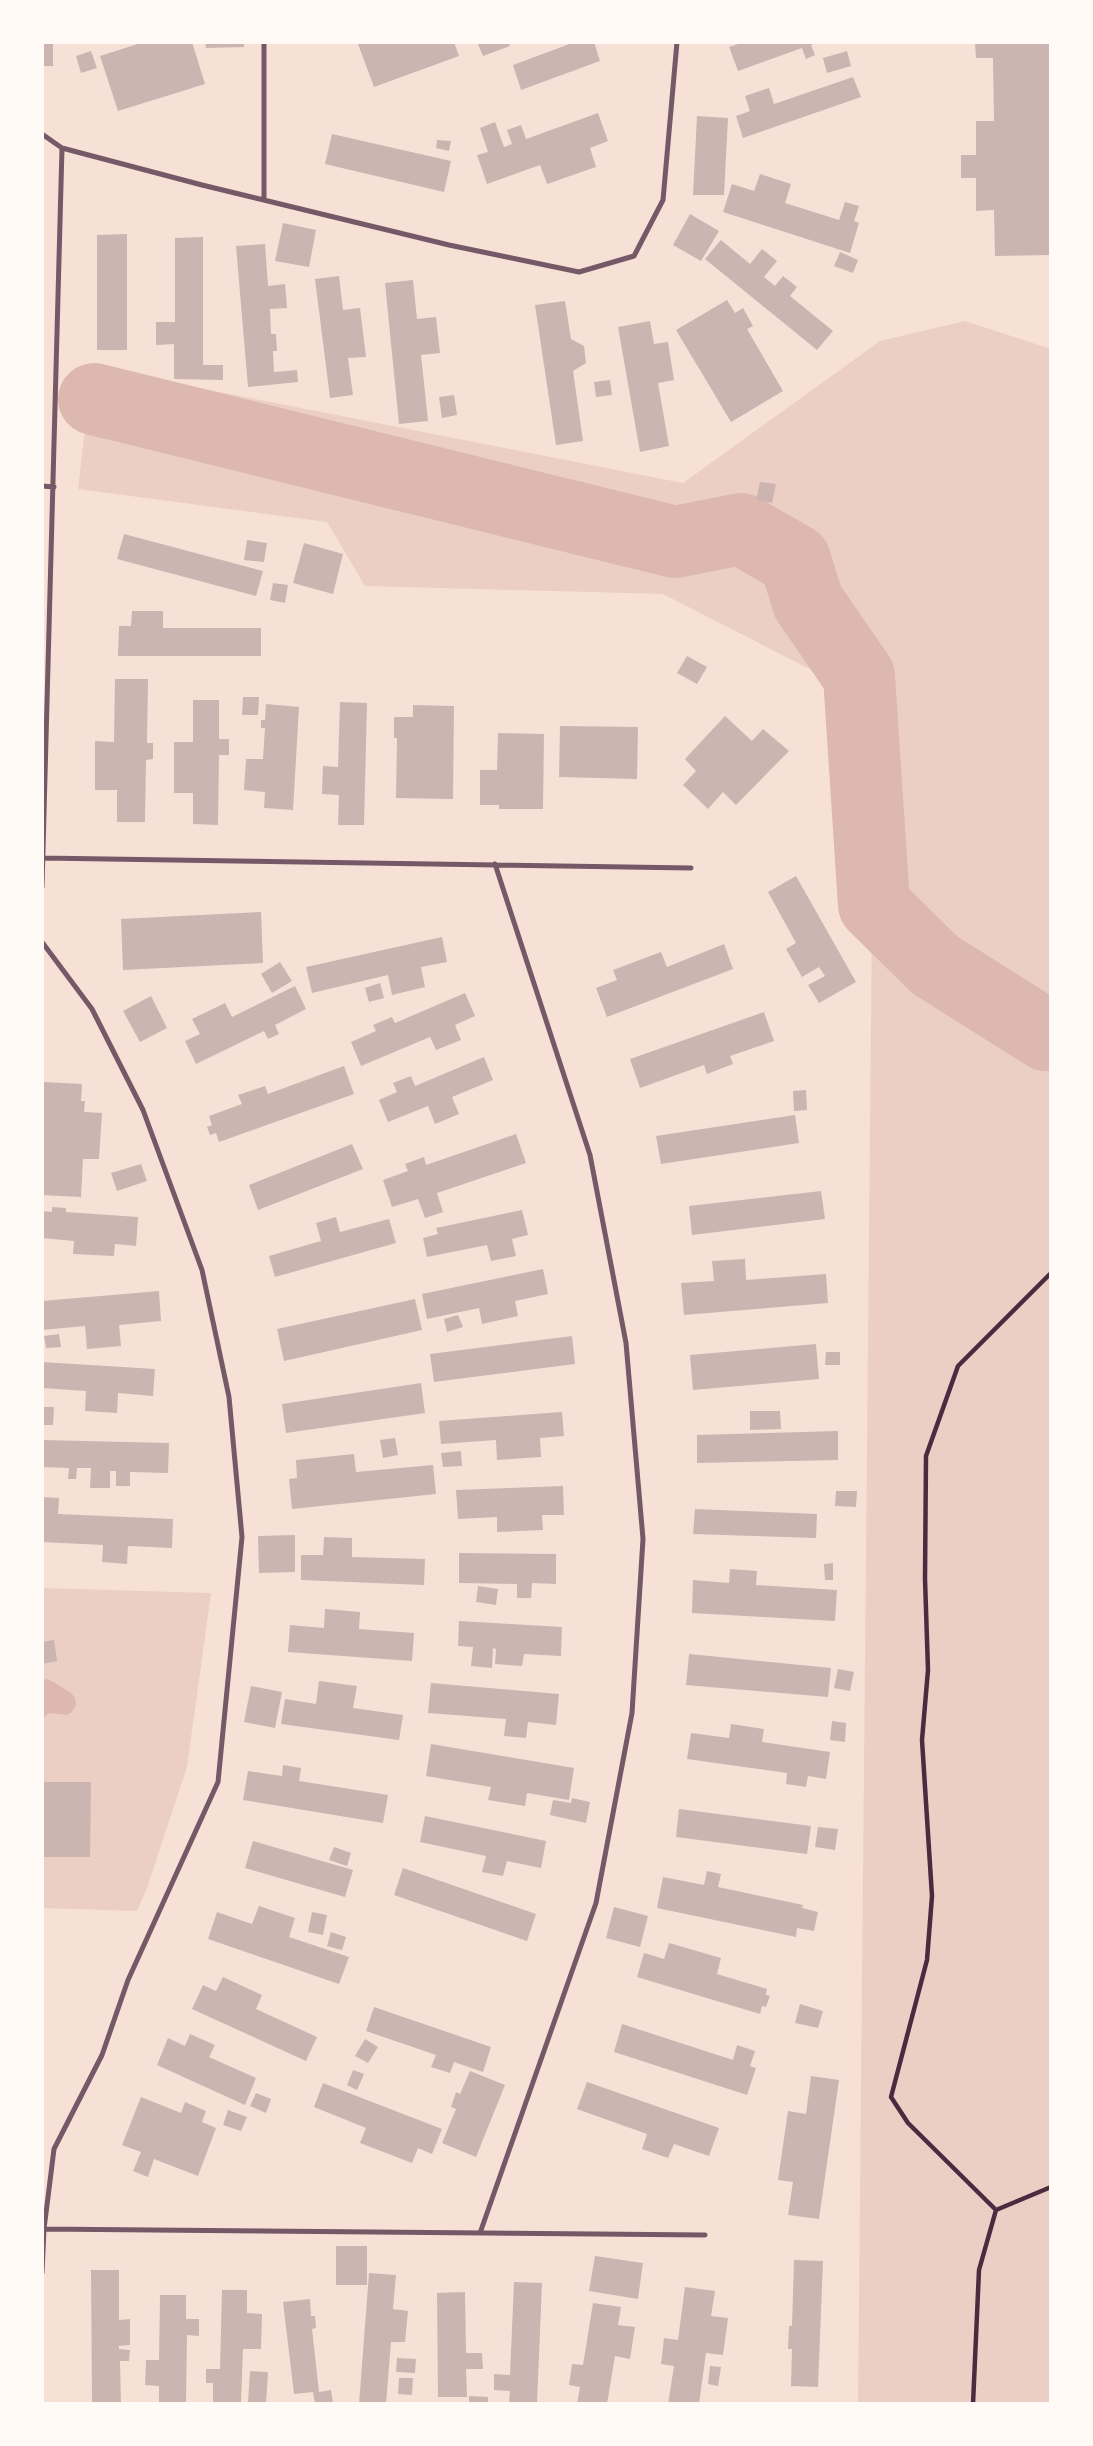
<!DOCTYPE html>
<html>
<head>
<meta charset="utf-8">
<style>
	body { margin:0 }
	#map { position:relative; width:1093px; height:2446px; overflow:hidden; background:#f7e1d7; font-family:"Fira Sans Condensed",sans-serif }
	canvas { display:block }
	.frame { position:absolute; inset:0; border:44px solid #fffaf5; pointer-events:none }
</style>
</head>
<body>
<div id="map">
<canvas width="1093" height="2446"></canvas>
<div class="frame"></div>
</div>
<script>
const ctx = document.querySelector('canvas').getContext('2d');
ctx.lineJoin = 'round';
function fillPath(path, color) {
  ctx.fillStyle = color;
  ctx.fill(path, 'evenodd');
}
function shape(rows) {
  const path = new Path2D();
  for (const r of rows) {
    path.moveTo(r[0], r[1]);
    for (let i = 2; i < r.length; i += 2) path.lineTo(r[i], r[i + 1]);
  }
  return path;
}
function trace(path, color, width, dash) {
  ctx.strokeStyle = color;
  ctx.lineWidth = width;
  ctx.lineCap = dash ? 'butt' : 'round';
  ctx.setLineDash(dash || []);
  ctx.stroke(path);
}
const green = shape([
	[965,321,1051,349,1051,2404,858,2404,874,702,663,594,365,586,327,522,78,489,92,367,683,483,880,341],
	[42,1588,211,1593,187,1767,147,1888,137,1911,42,1908]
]);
const water = shape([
	[42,1678,52,1681,71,1693,75,1698,76,1705,72,1712,67,1715,49,1713,42,1719]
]);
const river = shape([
	[94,399,675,542,741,529,795,560,808,602,859,676,874,905,935,965,1046,1035,1051,1034]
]);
const building = shape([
	[42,42,53,42,53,66,42,66],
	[144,42,192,42,205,84,118,111,100,56],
	[205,42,244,42,244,47,206,48],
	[363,42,454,42,459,56,374,87,358,44],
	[477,42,508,42,510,46,483,56],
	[575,42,594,42,600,61,521,90,513,65],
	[744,42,819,42,811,45,815,55,806,59,802,48,738,71,729,47],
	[975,42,1051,42,1051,255,995,256,994,210,976,211,976,178,961,178,961,155,976,155,976,121,994,121,993,58,976,58],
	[91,51,97,68,81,73,76,56],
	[847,51,851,66,827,73,823,58],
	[853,77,861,97,743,138,736,116,750,111,745,96,769,88,774,104],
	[598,113,608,141,590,148,596,167,547,184,540,165,487,184,477,155,488,152,480,128,495,122,504,147,512,144,507,130,521,125,526,139],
	[697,116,728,118,724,195,693,195],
	[332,134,451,161,444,192,325,164],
	[437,140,451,141,449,151,436,148],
	[760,174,791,184,785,203,839,220,845,202,859,206,854,221,859,223,850,253,723,212,732,184,754,191],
	[690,214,719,231,701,261,673,245],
	[283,223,316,230,309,267,275,261],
	[127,234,127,350,97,350,97,235],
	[203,237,203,365,223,365,223,380,174,379,174,344,156,345,156,322,175,322,175,238],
	[721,240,750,264,762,249,777,261,764,277,775,286,783,276,797,287,790,296,833,331,817,350,705,259],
	[265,244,268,286,285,284,287,308,270,309,271,334,276,334,277,351,273,351,274,372,297,370,298,382,248,387,236,246],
	[840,252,858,260,853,273,834,266],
	[339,276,343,310,360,308,366,357,348,358,353,395,330,398,315,279],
	[413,280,417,319,436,317,440,353,421,355,428,421,399,424,385,283],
	[727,300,735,313,743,308,753,326,747,329,783,391,731,422,676,330],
	[565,301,571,339,584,346,586,363,573,371,583,441,556,445,535,305],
	[650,321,654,344,668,342,674,380,658,383,669,446,640,452,618,327],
	[610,380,612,395,596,397,594,382],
	[454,395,457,415,442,418,439,397],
	[760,482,776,484,772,503,756,500],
	[124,534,263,571,256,596,117,559],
	[247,540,267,543,264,562,244,560],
	[304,543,343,554,333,594,293,583],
	[273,583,288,585,285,603,270,600],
	[132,611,163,611,163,628,261,628,261,656,118,656,119,626,131,626],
	[687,656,707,667,697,684,677,673],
	[115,679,148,679,147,743,153,743,153,759,146,760,145,822,117,822,117,790,95,790,95,741,114,742],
	[243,697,259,697,258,715,242,715],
	[193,700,219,700,219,739,229,739,229,755,219,755,218,825,193,824,193,793,174,793,174,742,193,742],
	[340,702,367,703,364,825,338,825,339,795,322,794,323,766,338,767],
	[266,704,299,707,293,810,264,808,265,792,244,790,246,759,263,759,265,728,261,728,261,720,265,720],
	[413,705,454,706,453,799,396,798,397,738,394,738,394,717,413,717],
	[725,716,752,741,763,729,789,751,736,805,723,792,708,809,683,785,696,771,685,759],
	[560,726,638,727,637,779,559,777],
	[498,733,544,734,543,809,499,809,499,805,480,805,480,770,497,770],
	[796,876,856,982,819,1003,808,985,825,976,819,967,802,977,786,949,796,943,768,892],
	[261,912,263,963,123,970,121,919],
	[442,937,447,962,421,967,425,987,392,995,388,975,312,993,306,967],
	[724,944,733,969,607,1017,596,988,617,980,613,970,661,952,667,967],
	[280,962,292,981,272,993,261,974],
	[380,983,384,998,369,1002,365,988],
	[295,986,306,1009,275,1025,279,1034,268,1039,264,1031,196,1064,185,1041,200,1034,192,1019,225,1003,232,1017],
	[465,993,475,1016,455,1025,461,1040,436,1050,430,1037,361,1066,351,1042,376,1031,373,1025,392,1017,395,1023],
	[151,996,167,1028,140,1042,123,1011],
	[764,1012,774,1041,730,1056,733,1064,707,1074,704,1065,640,1088,630,1059],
	[484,1057,493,1080,452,1097,459,1114,435,1124,428,1106,388,1122,379,1100,397,1092,393,1083,411,1076,415,1086],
	[344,1066,354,1094,219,1142,216,1133,210,1135,207,1127,212,1125,209,1116,242,1104,238,1095,265,1086,268,1094],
	[44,1082,82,1084,81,1101,85,1101,84,1112,102,1113,99,1159,83,1159,81,1197,42,1195,42,1095],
	[806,1090,807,1110,794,1111,793,1091],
	[795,1115,799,1143,661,1164,656,1136],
	[516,1134,526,1163,437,1193,443,1212,425,1218,418,1199,392,1207,383,1180,408,1171,405,1164,424,1157,426,1165],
	[352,1144,363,1169,258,1210,249,1185],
	[141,1164,147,1181,117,1191,111,1173],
	[821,1191,825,1219,692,1235,689,1206],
	[52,1207,66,1208,66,1212,138,1217,136,1246,115,1244,114,1256,73,1254,74,1241,42,1238,42,1211,52,1212],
	[522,1210,528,1235,512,1239,516,1256,491,1261,487,1245,427,1257,423,1238,438,1234,436,1228],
	[336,1217,340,1232,389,1219,396,1243,275,1277,269,1256,321,1241,316,1223],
	[745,1259,746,1280,826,1274,828,1303,684,1315,681,1283,714,1281,712,1261],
	[543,1269,548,1294,515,1301,518,1316,482,1324,479,1308,427,1319,422,1294],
	[159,1291,161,1321,119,1325,121,1346,87,1349,85,1326,42,1330,42,1301],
	[415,1299,422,1330,284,1361,277,1329],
	[458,1315,463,1327,447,1332,444,1319],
	[59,1334,61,1347,46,1348,44,1336],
	[572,1336,575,1364,434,1382,430,1354],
	[816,1344,819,1379,693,1390,690,1355],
	[826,1352,840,1352,840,1365,825,1365],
	[42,1362,155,1369,153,1396,118,1393,117,1413,85,1411,86,1391,42,1388],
	[421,1383,425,1413,286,1433,282,1404],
	[42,1407,54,1407,53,1425,42,1425],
	[750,1411,780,1411,781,1429,750,1430],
	[562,1412,564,1436,540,1438,541,1457,497,1460,496,1440,441,1444,439,1421],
	[838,1431,838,1460,697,1463,697,1435],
	[395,1438,398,1455,383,1458,380,1440],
	[42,1440,169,1443,168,1473,130,1472,130,1486,116,1486,116,1471,110,1471,110,1488,90,1488,91,1468,77,1468,76,1479,68,1479,69,1468,42,1467],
	[461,1451,462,1466,443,1467,441,1453],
	[354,1454,356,1472,433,1465,436,1494,292,1509,289,1479,297,1478,296,1460],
	[563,1486,564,1515,542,1515,543,1530,497,1532,497,1517,458,1519,456,1490],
	[836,1491,857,1491,856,1507,835,1506],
	[42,1497,59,1498,58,1514,173,1519,172,1548,128,1546,127,1564,102,1562,103,1545,42,1542],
	[695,1509,817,1514,816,1538,693,1534],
	[295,1535,295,1572,259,1573,258,1536],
	[324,1537,352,1538,352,1557,425,1559,424,1585,301,1580,301,1555,323,1555],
	[459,1553,556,1554,556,1584,532,1583,531,1598,517,1598,517,1584,459,1583],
	[833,1563,833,1580,825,1580,824,1564],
	[730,1569,757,1571,756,1585,837,1590,835,1621,692,1613,693,1580,729,1583],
	[478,1586,498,1589,496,1605,476,1602],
	[325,1609,360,1612,359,1629,414,1633,412,1661,288,1652,290,1625,324,1628],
	[459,1621,562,1627,561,1656,524,1654,522,1666,495,1664,496,1649,493,1648,492,1668,471,1666,473,1647,458,1646],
	[54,1640,57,1661,42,1664,42,1642],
	[689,1654,831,1668,828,1697,686,1685],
	[838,1669,854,1672,850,1691,834,1688],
	[319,1681,357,1686,353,1708,403,1715,399,1740,281,1724,285,1699,316,1704],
	[431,1683,559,1694,556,1725,528,1722,526,1738,504,1736,506,1719,428,1713],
	[251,1686,282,1692,275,1728,244,1722],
	[832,1721,846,1723,845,1742,830,1740],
	[731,1724,764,1729,762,1742,830,1752,826,1779,808,1776,806,1787,786,1784,787,1773,687,1759,691,1733,729,1738],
	[431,1744,574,1768,569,1800,527,1793,525,1806,488,1800,491,1787,426,1776],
	[283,1765,301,1768,299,1781,388,1795,383,1823,243,1800,248,1771,282,1776],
	[42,1782,91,1782,90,1857,42,1857],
	[572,1798,590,1802,586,1823,550,1815,553,1800,571,1803],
	[679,1809,811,1826,807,1854,676,1837],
	[425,1816,546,1841,541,1868,507,1861,503,1876,482,1872,486,1856,420,1842],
	[818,1827,838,1829,835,1850,815,1847],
	[253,1841,353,1870,345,1897,245,1868],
	[334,1847,351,1853,347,1866,329,1860],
	[403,1868,536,1914,527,1941,394,1895],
	[707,1871,721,1874,718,1887,803,1905,802,1908,818,1912,814,1931,797,1928,796,1937,657,1908,663,1877,704,1885],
	[259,1906,295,1918,289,1937,349,1957,339,1984,208,1939,217,1912,252,1924],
	[614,1907,648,1916,640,1947,606,1938],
	[312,1912,327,1915,323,1935,308,1932],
	[331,1932,346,1937,342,1950,327,1946],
	[669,1943,721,1958,717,1974,767,1989,766,1995,770,1996,766,2007,762,2006,760,2014,637,1977,644,1953,664,1959],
	[223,1977,262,1995,256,2009,317,2037,306,2061,192,2009,203,1985,216,1991],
	[800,2004,823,2011,818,2028,795,2023],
	[374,2007,491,2047,483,2072,454,2062,450,2073,431,2067,436,2055,366,2031],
	[622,2024,733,2060,737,2045,755,2051,750,2066,756,2068,747,2095,614,2052],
	[190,2034,215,2045,209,2057,256,2078,245,2105,157,2065,168,2038,185,2046],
	[365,2039,378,2047,368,2063,355,2056],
	[353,2070,364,2074,357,2090,347,2085],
	[470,2071,505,2085,476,2157,442,2143,456,2109,451,2107,456,2092,460,2094],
	[811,2076,839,2080,819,2219,788,2215,793,2182,778,2180,788,2111,806,2114],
	[587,2082,719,2128,709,2156,674,2144,668,2158,642,2149,647,2134,577,2109],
	[323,2083,442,2129,432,2154,418,2148,412,2163,360,2143,366,2128,314,2107],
	[256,2093,271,2099,266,2113,250,2106],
	[141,2097,181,2113,185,2102,206,2111,202,2122,216,2128,198,2176,154,2159,148,2177,133,2171,141,2152,122,2145],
	[228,2110,247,2117,241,2131,223,2125],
	[336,2246,367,2246,367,2285,336,2285],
	[595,2256,643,2263,638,2299,589,2291],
	[794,2260,823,2261,818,2387,791,2386,792,2349,788,2349,789,2326,792,2326],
	[91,2270,119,2270,119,2320,130,2319,130,2345,119,2346,119,2349,130,2350,129,2361,120,2361,121,2404,92,2404],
	[369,2273,396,2275,393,2309,408,2311,405,2342,391,2342,386,2404,359,2404],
	[514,2282,542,2283,537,2404,509,2404,510,2391,494,2390,494,2374,510,2375],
	[685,2287,715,2291,711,2316,728,2318,723,2355,706,2353,699,2404,668,2404,674,2366,661,2364,664,2338,678,2340],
	[222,2290,247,2290,247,2313,262,2314,261,2349,243,2349,241,2402,213,2402,213,2383,206,2383,206,2369,220,2369],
	[465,2292,466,2353,482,2353,483,2369,466,2369,467,2397,438,2397,437,2293],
	[160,2295,186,2295,186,2319,199,2319,199,2336,187,2335,186,2404,159,2404,159,2386,145,2385,146,2360,159,2360],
	[310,2299,311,2316,315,2316,316,2328,312,2329,319,2392,331,2390,333,2404,315,2404,313,2392,294,2394,283,2302],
	[593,2303,621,2307,618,2325,635,2327,630,2359,615,2356,607,2404,577,2404,580,2387,569,2385,572,2364,583,2365],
	[397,2358,416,2359,415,2373,396,2372],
	[710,2366,721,2367,718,2386,708,2384],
	[250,2371,268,2372,266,2404,248,2403],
	[399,2378,413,2378,412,2395,398,2394],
	[469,2396,488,2397,488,2404,469,2404]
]);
const path = shape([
	[996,2210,908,2123,891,2097,927,1960,932,1896,922,1740,928,1670,925,1579,926,1456,958,1366,1051,1273],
	[973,2404,979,2270,996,2210,1051,2187]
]);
const service = shape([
	[42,134,62,148,202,185,449,245,579,272,634,256,663,200,677,42],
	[264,200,264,42],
	[42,486,54,487],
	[42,858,691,868],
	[42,887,62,148],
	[42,942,92,1009,143,1110,202,1270,229,1397,242,1537,218,1782,128,1980,102,2055,54,2149,44,2229,42,2273],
	[42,2229,705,2235],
	[480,2233,596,1903,632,1713,643,1539,626,1343,590,1155,495,864]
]);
fillPath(green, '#ebcfc5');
fillPath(water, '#dcb8b0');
trace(river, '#dcb8b0', 72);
fillPath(building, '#ccb4b1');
trace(path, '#4a2c40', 4.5);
trace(service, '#755966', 5);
</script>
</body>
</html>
